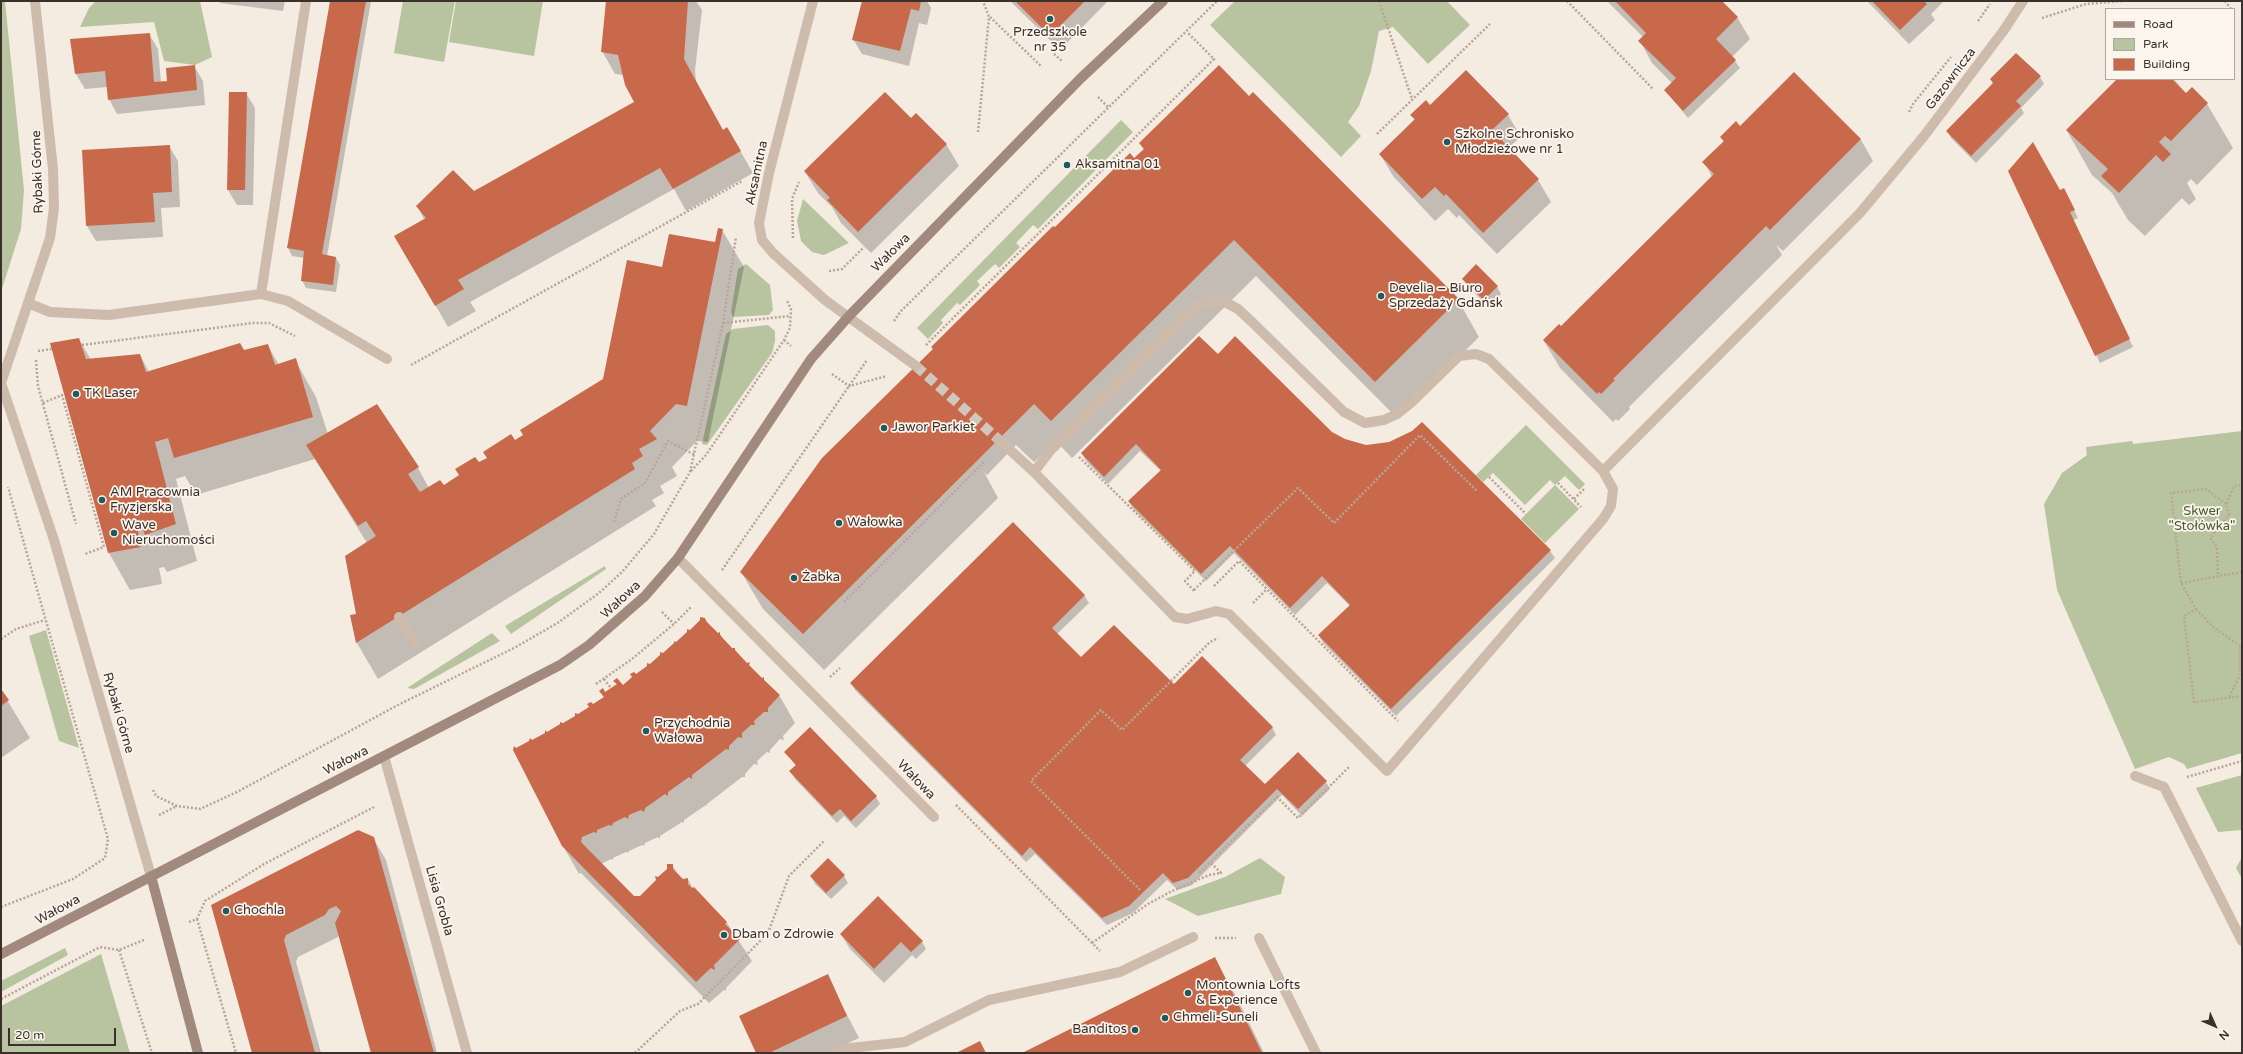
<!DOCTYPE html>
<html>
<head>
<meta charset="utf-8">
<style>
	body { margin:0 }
	#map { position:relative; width:2243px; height:1054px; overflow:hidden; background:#f4ebe1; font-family:"Varela Round",sans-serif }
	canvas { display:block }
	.frame { position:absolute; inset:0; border:2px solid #3b302b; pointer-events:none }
	.legend { position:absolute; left:2105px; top:8px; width:130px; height:72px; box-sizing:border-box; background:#fbf5ee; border:1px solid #aea6a0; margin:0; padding:5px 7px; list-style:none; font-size:12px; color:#3b302b }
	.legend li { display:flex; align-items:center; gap:8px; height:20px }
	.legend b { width:20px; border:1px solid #aea6a0 }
	.north { position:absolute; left:2195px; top:1006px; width:40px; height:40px; -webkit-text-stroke:3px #fbf5ee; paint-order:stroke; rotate:135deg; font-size:11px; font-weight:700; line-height:16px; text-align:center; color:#3b302b }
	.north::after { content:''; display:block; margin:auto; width:14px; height:18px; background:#3b302b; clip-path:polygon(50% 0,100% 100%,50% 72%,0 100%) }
	.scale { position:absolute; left:8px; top:1028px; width:108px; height:18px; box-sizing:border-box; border:2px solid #3b302b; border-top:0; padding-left:5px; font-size:12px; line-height:14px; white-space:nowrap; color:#3b302b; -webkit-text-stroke:3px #fbf5ee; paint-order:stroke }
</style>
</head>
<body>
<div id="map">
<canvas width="2243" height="1054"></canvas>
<div class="frame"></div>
<ul class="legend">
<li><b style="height:5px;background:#a18a7d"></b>Road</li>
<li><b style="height:11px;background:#b8c4a0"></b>Park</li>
<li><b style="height:11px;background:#c8694b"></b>Building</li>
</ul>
<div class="north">N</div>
<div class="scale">20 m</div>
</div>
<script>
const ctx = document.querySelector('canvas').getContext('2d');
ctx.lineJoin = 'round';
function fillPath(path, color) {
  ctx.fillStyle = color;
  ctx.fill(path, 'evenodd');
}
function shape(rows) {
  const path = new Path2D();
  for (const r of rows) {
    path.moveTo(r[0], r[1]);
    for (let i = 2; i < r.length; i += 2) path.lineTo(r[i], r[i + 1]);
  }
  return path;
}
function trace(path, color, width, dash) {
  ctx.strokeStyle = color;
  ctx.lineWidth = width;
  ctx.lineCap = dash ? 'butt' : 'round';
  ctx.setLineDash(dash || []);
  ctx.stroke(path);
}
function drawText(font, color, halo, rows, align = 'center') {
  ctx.font = font + ' "Varela Round",sans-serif';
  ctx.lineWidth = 3.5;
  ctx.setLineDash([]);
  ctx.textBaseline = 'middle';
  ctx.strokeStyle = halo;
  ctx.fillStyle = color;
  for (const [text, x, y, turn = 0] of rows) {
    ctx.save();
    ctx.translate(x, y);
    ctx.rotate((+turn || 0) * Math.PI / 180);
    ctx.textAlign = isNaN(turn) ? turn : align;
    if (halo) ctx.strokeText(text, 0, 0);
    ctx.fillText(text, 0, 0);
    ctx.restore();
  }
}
const green = shape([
	[1,1,5,1,24,190,21,229,1,292],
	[96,1,200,1,212,57,195,65,164,61,154,22,80,27,89,8],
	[403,1,455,1,444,62,394,53],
	[456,1,543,1,534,56,449,42],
	[1235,1,1447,1,1470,25,1428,64,1393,27,1379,31,1371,71,1359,106,1348,122,1361,136,1341,157,1210,25],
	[1121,120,1133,132,1038,229,1033,225,1016,243,1020,247,999,268,995,264,977,281,980,285,960,305,957,303,941,320,943,323,928,339,917,328],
	[803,199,849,243,824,255,812,252,801,241,797,221],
	[746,264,770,285,773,310,769,315,733,317,731,312,738,269],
	[768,325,775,331,775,341,772,353,707,445,702,444,726,334,733,329],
	[1526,425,1585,484,1579,490,1565,476,1555,485,1579,509,1545,543,1521,519,1555,485,1550,480,1525,505,1493,473,1483,482,1476,475],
	[2242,431,2242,753,2187,769,2184,764,2169,757,2135,769,2057,590,2044,504,2062,473,2087,455,2086,447,2132,441,2133,444],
	[605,566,606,569,511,634,505,626],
	[46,630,79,748,59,741,29,636],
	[492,633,500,641,414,689,407,688],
	[2242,775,2242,830,2218,832,2196,788],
	[2242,857,2242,879,2236,868],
	[1260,858,1285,877,1281,894,1198,916,1165,899,1225,877],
	[65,948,68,955,1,992,1,981],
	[101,954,130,1053,1,1053,1,1006]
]);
const shadow = shape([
	[219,1,285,1,283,11,220,3],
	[331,1,371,1,327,256,336,258,340,265,336,292,306,288,302,280,305,258,292,256,288,248],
	[607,1,696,1,702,10,695,70,696,82,723,131,727,128,753,173,686,211,674,189,470,302,476,311,448,327,408,258,424,219,417,206,474,192,635,103,623,75,615,74,602,51],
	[863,1,927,1,931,8,927,25,919,23,909,66,862,54,853,39],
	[1010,1,1108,1,1060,50],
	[1607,1,1721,1,1737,17,1750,39,1732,57,1740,68,1688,118,1665,90,1672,83,1652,63,1640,41,1643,37],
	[1867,1,1944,1,1931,14,1935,20,1909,44],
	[149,34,158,49,161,82,169,82,194,66,203,81,205,105,117,114,109,99,107,87,85,89,76,74],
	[2016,54,2040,77,2044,84,2021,108,2024,113,1976,163,1951,138,1947,131,1994,84],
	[1794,73,1861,140,1873,161,1783,251,1776,245,1782,255,1629,407,1630,409,1618,421,1616,419,1613,422,1560,368,1544,341,1561,327,1712,177,1704,162,1724,142,1721,138,1740,127],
	[2118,79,2174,79,2186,94,2192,88,2207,104,2233,148,2197,185,2191,179,2187,183,2196,199,2189,205,2182,198,2145,236,2128,220,2112,193,2092,175,2067,131],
	[246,93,255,108,253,205,237,205,228,190],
	[1249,97,1458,300,1479,337,1397,418,1256,276,1072,458,1056,441,1034,462,1016,445,987,475,984,472,998,498,824,670,763,609,741,572,933,350,932,348,1055,229,1144,150,1140,143],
	[1430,106,1508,115,1521,137,1508,148,1538,180,1551,202,1497,254,1459,215,1457,218,1448,209,1435,221,1393,176,1380,154,1415,121,1411,115],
	[911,119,946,144,959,166,871,253,841,223,832,207,818,193,805,172],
	[169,146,178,161,180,207,161,208,163,237,96,241,87,226,83,151],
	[2009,171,2059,191,2064,189,2078,218,2073,220,2133,347,2100,363],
	[722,230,744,267,708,442,697,441,672,467,677,476,660,486,664,493,652,500,656,506,378,679,357,643,352,616,357,615,367,543,315,459,196,495,185,476,176,479,197,561,167,572,164,567,159,568,162,584,130,590,109,553,79,339,91,360,140,355,149,372,268,346,279,365,295,360,316,397,328,434,418,468,429,488,443,487,524,435,604,379,663,268,715,243],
	[1463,279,1497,287,1501,294,1488,307,1468,286],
	[1218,356,1331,433,1550,551,1555,558,1396,716,1323,643,1319,635,1350,606,1327,583,1295,615,1234,553,1206,581,1133,509,1129,501,1161,471,1140,451,1108,484,1086,461,1082,454],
	[1084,595,1089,603,1057,634,1081,658,1174,686,1272,727,1276,735,1245,766,1265,785,1326,782,1330,789,1302,816,1282,795,1192,885,1178,890,1167,880,1133,913,1107,925,1035,854,1026,862,855,690,851,683],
	[705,619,709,625,718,634,720,634,724,641,779,695,795,723,783,736,784,740,780,739,770,750,770,753,767,752,757,761,758,765,754,764,745,774,745,777,742,777,707,804,707,806,706,805,684,820,684,823,682,822,660,836,660,839,658,837,645,843,644,846,642,845,629,851,628,853,626,852,613,858,613,860,611,859,601,864,634,897,640,897,672,865,680,877,683,880,688,879,693,889,727,923,752,961,726,988,726,991,724,990,709,1003,581,873,579,874,563,846,516,749,563,724,604,698,600,691,605,693,617,685,615,681,623,686],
	[1,690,30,738,1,758],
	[786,752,876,797,880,804,856,828,844,816,837,823,795,779,790,771,796,766],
	[373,838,386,860,437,1053,372,1053,339,935,338,937,298,957,296,962,321,1053,254,1053,212,906],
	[811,876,844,876,848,883,831,899,815,884],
	[841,934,922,942,926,949,916,959,912,955,884,983,850,949],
	[1215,959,1236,996,1264,1053,1024,1053],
	[827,976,859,1038,827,1053,758,1053]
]);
const building = shape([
	[330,1,366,1,322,254,336,257,333,285,301,281,304,251,287,248],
	[606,1,688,1,684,59,723,130,727,127,741,151,673,189,660,168,458,280,464,289,435,306,394,236,426,218,416,206,453,170,474,191,634,102,625,85,618,55,601,52],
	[862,1,921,1,919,11,911,9,900,51,852,40],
	[1015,1,1085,1,1050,36],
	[1615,1,1722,1,1738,17,1716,39,1736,60,1683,111,1664,90,1676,78,1638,41,1646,33],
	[1872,1,1924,1,1927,4,1900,30],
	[150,33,154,82,167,81,166,68,195,65,197,90,108,100,105,71,75,74,70,39],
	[2016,53,2041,76,2016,101,2021,106,1971,156,1946,131,1993,83,1990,79],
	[1219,65,1249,96,1253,92,1459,299,1375,382,1234,240,1051,421,1034,404,803,634,740,572,822,458,933,349,931,347,1053,226,1055,227,1130,153,1134,158,1144,149,1139,143],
	[1466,70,1509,114,1492,130,1539,179,1483,233,1446,194,1444,196,1435,187,1422,199,1379,154,1415,119,1410,115,1426,100,1430,105],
	[1794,72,1861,139,1770,230,1766,226,1613,379,1615,380,1601,394,1599,392,1597,394,1543,340,1559,324,1561,326,1714,174,1702,162,1724,141,1720,137,1736,121,1740,126],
	[2117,79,2172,79,2186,93,2192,87,2208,103,2171,141,2165,136,2159,142,2171,154,2163,162,2156,155,2119,193,2101,176,2108,169,2066,130],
	[229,92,247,92,245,190,227,190],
	[885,92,911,118,916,113,947,144,858,232,827,200,830,198,804,171],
	[2033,142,2060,190,2064,188,2075,210,2070,212,2130,339,2095,356,2008,171],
	[170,145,172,192,153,193,155,222,86,226,82,150],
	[718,228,723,229,687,406,676,404,650,431,657,439,639,449,643,456,632,463,635,469,356,643,350,615,356,614,345,556,376,536,366,521,358,526,306,445,377,404,419,467,408,474,420,492,440,480,444,485,459,475,455,469,475,457,479,462,487,458,483,452,511,434,515,440,523,435,520,430,603,379,627,260,662,267,669,234,715,242],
	[1476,264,1498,286,1484,300,1462,279],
	[1199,336,1218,354,1235,336,1332,432,1345,439,1366,445,1389,442,1412,431,1422,422,1551,550,1391,709,1318,635,1350,605,1322,576,1290,608,1230,546,1201,574,1128,501,1161,470,1136,444,1104,477,1081,453],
	[79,338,86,359,140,354,146,372,240,343,244,350,268,344,275,365,296,358,313,417,174,458,168,438,155,442,176,524,145,535,143,530,138,531,141,547,108,553,50,343],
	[1013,522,1085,595,1052,628,1081,657,1114,625,1174,684,1202,656,1273,727,1240,760,1265,784,1298,752,1327,781,1298,809,1277,789,1188,878,1173,883,1163,873,1129,906,1102,918,1030,847,1022,856,850,683],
	[700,617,705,618,706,621,718,633,720,632,720,635,732,648,735,648,735,650,747,663,750,662,749,665,762,678,764,677,764,680,780,695,768,708,768,712,764,712,754,721,755,725,751,725,742,733,742,738,738,737,729,746,729,750,726,749,692,775,692,779,689,777,668,792,668,796,665,794,645,808,644,812,641,810,629,815,628,819,625,817,613,823,612,826,609,825,597,830,597,833,594,832,582,837,581,842,634,896,640,896,656,880,655,876,658,877,667,869,667,864,673,864,673,869,683,879,688,878,688,884,692,888,694,887,727,922,725,924,740,939,714,965,715,970,711,968,696,982,562,846,513,750,514,746,516,748,529,741,530,738,532,740,545,733,545,730,547,732,560,724,560,722,563,723,575,716,575,713,578,714,589,707,587,704,591,702,593,704,604,697,599,691,603,688,605,692,617,684,613,681,617,678,623,685,632,677,630,674,634,672,636,674,647,666,647,663,650,664,660,655,660,652,663,653,674,643,674,641,676,642,687,632,687,629,690,630,700,620],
	[1,689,9,700,1,706],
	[810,727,877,796,851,821,840,809,832,816,789,771,796,765,784,752],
	[358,830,374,837,434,1053,371,1053,335,923,341,911,336,906,329,909,325,915,286,935,284,940,315,1053,252,1053,211,905],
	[828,858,845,875,826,893,810,876],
	[878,896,923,941,911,952,901,942,874,969,840,934],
	[1215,957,1262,1053,1022,1053],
	[828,974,847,1016,769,1053,756,1053,739,1016],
	[980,1041,986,1053,956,1053]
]);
const streetTunnel = shape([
	[916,366,998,439]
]);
const path = shape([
	[1379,1,1412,99],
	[1567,1,1653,89],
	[2225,1,2231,9],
	[990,17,1042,67],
	[2042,18,2086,4,2122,1],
	[1978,21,1990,4],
	[1054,54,1063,62],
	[1098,97,1109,108],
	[1909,112,1913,104,1951,57],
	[978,132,989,17,983,1],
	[1377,134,1490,24],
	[793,238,792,199,799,182],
	[829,271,842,269,864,247],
	[894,321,901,311,1217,1],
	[723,323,790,316],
	[784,340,791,346],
	[82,345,253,323,269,323,295,336],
	[926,345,1214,59,1187,32],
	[38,351,52,349],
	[36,360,38,386,76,524],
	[411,365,742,181],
	[832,374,849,386,887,376],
	[43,403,62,395,104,547,85,554],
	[1079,457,1195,571,1185,581,1195,592],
	[691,471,706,455,784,340,790,328,791,309,787,301],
	[1489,477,1526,514],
	[1558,483,1581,507],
	[1574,499,1584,489],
	[2226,504,2206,489,2171,493,2181,583,2196,609,2184,616,2194,702,2242,696],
	[614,522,621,499,645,483,668,441,695,455],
	[722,570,867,360],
	[2218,578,2217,547,2210,538,2229,515,2226,504,2234,486,2242,485],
	[2181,583,2242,572],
	[1214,586,1239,561,1398,721],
	[1194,590,1298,488,1334,523,1420,435,1477,491],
	[844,602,985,461],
	[1253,603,1267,589],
	[2196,609,2213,627,2240,646],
	[662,612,674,624],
	[1,639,16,629,45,620],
	[830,677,840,668],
	[604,679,611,688],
	[596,684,632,659,674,624,692,606],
	[2229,697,2240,675,2240,646,2242,644],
	[2187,777,2242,761],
	[153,790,156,796,177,806,200,809,237,792,398,705,516,647,559,622,599,593,622,572,654,534,690,472,723,323,736,237],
	[956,805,1100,951],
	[159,815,177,806],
	[1196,869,1200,872,1277,797,1298,818,1349,767],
	[1140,890,1031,781,1101,710,1122,730,1210,642,1218,638],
	[1,907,73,879,105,858,108,839,8,487],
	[197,919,236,1053],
	[189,922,197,919,205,901,264,864,374,807],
	[1215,938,1236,938],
	[1092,943,1148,904,1172,891,1209,875,1221,873,1210,862],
	[119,950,152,1053],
	[1,999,100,947,119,950,144,940],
	[635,1053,680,1011,698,1004,768,933,789,876,824,841]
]);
const lane = shape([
	[261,294,306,1],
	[28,303,50,312,109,315,261,294,288,301,387,359],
	[399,617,416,643],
	[2135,776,2164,787,2242,941],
	[833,1053,841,1049,905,1042,989,1000,1120,972,1193,937]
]);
const street = shape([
	[35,1,53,169,54,208,50,238,1,383,54,540,151,876],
	[813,1,769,173,759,223,762,240,773,253,825,300,916,366],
	[998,439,1034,472,1175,617,1187,619,1216,611,1229,614,1387,771,1603,519,1611,506,1613,489,1603,471,1489,359,1476,354,1459,356,1413,401,1397,414,1384,420,1365,423,1344,412,1252,322,1238,309,1223,301,1204,303,1190,311,1050,451,1034,472],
	[1603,471,1860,213,1924,136,2004,30,2023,1],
	[678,558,934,817],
	[384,756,467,1053],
	[1259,938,1316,1053]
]);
const secondary = shape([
	[151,876,198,1053],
	[1,954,560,665,589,645,645,596,678,558,811,359,849,316,1080,79,1163,1]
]);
const markers = [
	[1050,19,4,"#1f5a5e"],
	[1447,142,4,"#1f5a5e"],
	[1067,165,4,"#1f5a5e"],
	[1381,296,4,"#1f5a5e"],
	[76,394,4,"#1f5a5e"],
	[884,428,4,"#1f5a5e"],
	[102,500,4,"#1f5a5e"],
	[839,523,4,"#1f5a5e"],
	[114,533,4,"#1f5a5e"],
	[794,578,4,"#1f5a5e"],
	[646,731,4,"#1f5a5e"],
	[226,911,4,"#1f5a5e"],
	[724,935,4,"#1f5a5e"],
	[1188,993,4,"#1f5a5e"],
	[1165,1018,4,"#1f5a5e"],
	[1135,1030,4,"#1f5a5e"]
];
const poiNames = [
	["Przedszkole",1050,33,"center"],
	["nr 35",1050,48,"center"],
	["Szkolne Schronisko",1455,135],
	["Młodzieżowe nr 1",1455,150],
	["Aksamitna 01",1075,165],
	["Develia – Biuro",1389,289],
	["Sprzedaży Gdańsk",1389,304],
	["TK Laser",84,394],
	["Jawor Parkiet",892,428],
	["AM Pracownia",110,493],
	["Fryzjerska",110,508],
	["Wałowka",847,523],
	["Wave",122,526],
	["Nieruchomości",122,541],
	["Żabka",802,578],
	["Przychodnia",654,724],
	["Wałowa",654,739],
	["Chochla",234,911],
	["Dbam o Zdrowie",732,935],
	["Montownia Lofts",1196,986],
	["& Experience",1196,1001],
	["Chmeli-Suneli",1173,1018],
	["Banditos",1127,1030,"right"]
];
const streetNames = [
	["Gazownicza",1951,79,-53],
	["Rybaki Górne",38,172,-92],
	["Aksamitna",757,173,-78],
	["Wałowa",891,253,-45],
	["Wałowa",621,600,-43],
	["Rybaki Górne",118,713,74],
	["Wałowa",346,761,-27],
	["Wałowa",916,780,46],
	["Lisia Grobla",439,901,74],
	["Wałowa",58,910,-28]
];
const parkNames = [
	["Skwer",2202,512],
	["\"Stołówka\"",2202,527]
];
fillPath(green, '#b8c4a0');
fillPath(shadow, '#0003');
fillPath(building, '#c8694b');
trace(streetTunnel, '#cfc6bd', 10, [10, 5]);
trace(path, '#b9a596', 2.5, [2, 2]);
trace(lane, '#cdbbac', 10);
trace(street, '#cdbbac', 10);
trace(secondary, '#a18a7d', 10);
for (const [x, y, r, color] of markers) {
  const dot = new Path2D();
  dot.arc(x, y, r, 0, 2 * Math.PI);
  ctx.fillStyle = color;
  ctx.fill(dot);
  trace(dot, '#fbf5ee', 1.5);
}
drawText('13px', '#3b302b', '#fbf5ee', poiNames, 'left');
drawText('13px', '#3b302b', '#fbf5ee', streetNames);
drawText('13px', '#4a5a2e', '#fbf5ee', parkNames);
</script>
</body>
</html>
